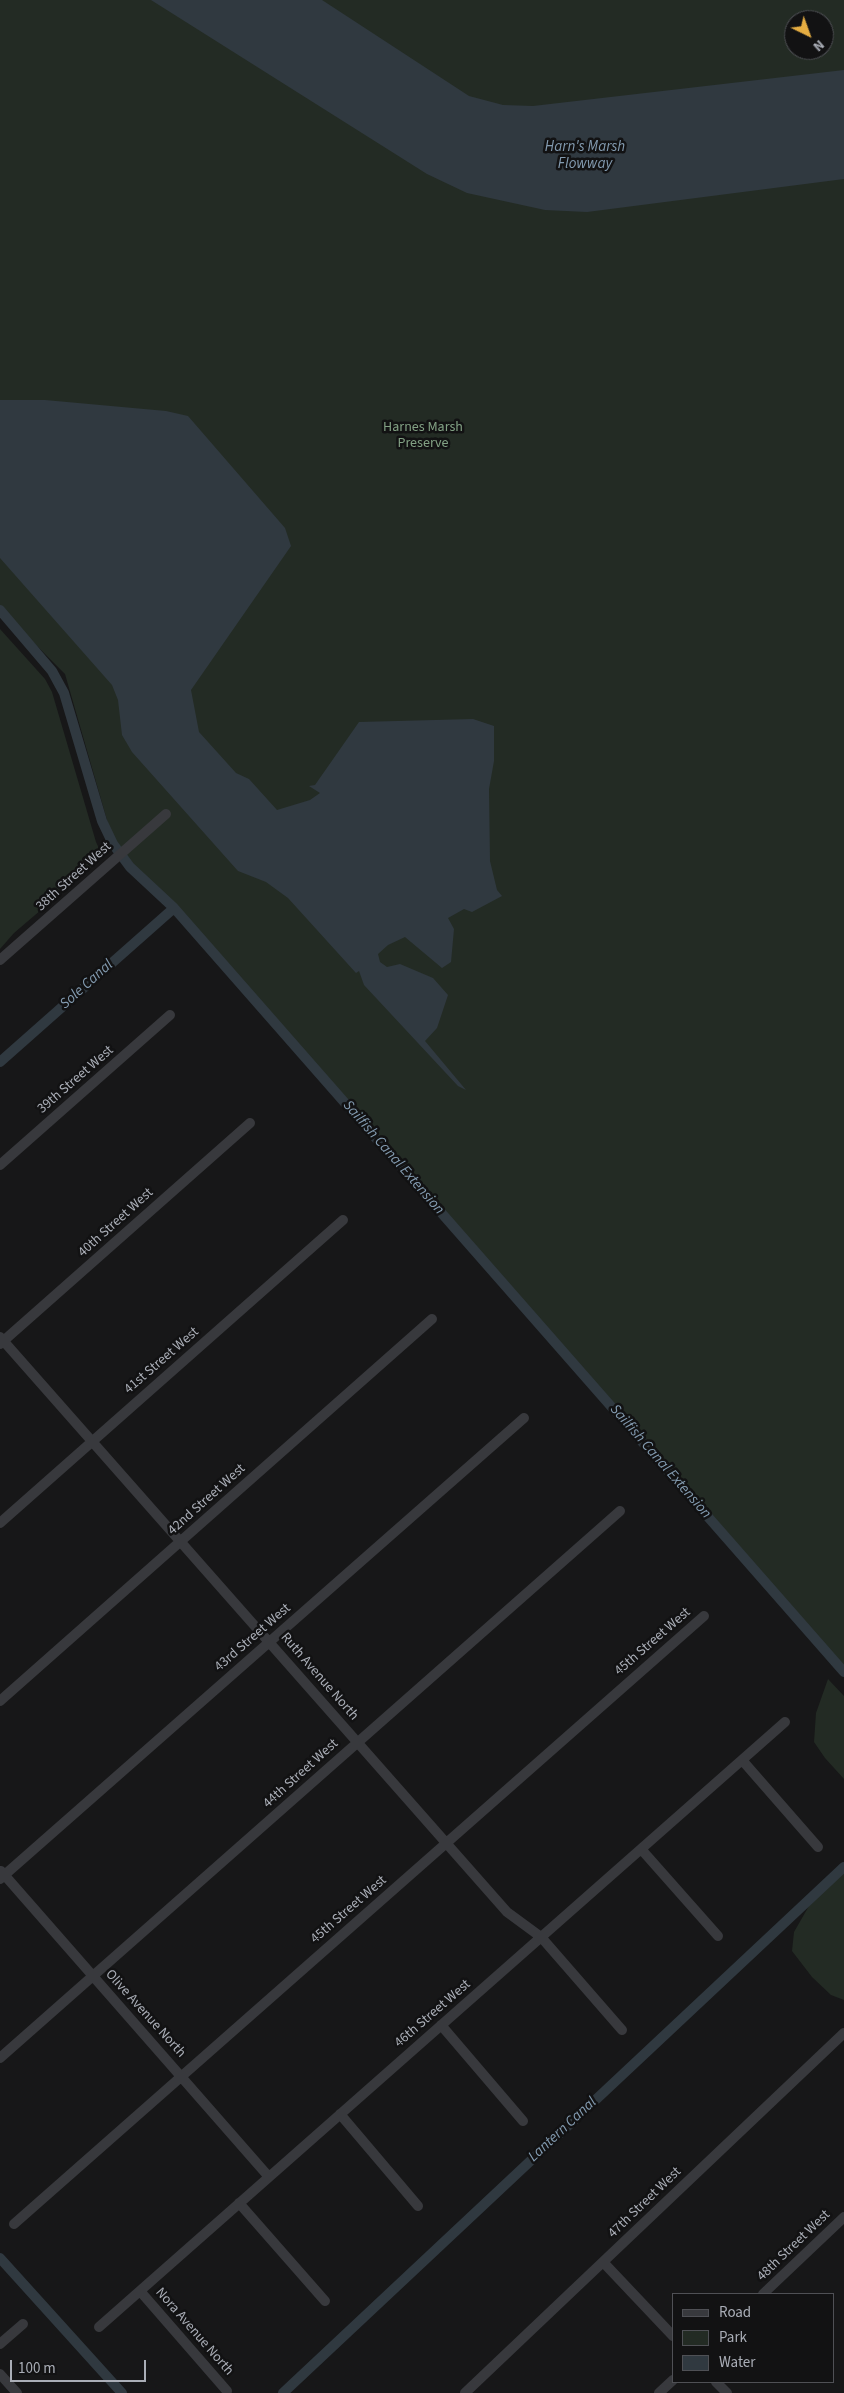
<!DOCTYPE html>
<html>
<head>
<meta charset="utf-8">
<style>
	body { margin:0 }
	#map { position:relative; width:844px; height:2393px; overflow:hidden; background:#171718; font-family:"Source Sans 3",sans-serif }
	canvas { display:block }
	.legend { position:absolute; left:672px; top:2293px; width:162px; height:90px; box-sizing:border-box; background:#121213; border:1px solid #4f5055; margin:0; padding:6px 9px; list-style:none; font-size:15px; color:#aaaeb7 }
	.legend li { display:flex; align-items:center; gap:10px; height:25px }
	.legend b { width:25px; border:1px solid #4f5055 }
	.north { position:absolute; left:784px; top:10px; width:50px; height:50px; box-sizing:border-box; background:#121213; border:1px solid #4f5055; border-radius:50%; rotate:138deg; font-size:14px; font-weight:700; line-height:20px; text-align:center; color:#aaaeb7 }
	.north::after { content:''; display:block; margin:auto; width:18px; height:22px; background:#e5ad42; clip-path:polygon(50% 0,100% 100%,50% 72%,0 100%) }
	.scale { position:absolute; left:10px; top:2360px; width:136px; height:22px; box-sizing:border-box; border:2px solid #aaaeb7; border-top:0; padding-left:6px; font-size:15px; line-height:18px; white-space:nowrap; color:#aaaeb7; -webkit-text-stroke:4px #121213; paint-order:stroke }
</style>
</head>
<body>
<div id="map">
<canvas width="844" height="2393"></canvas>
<ul class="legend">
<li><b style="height:6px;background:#38393d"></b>Road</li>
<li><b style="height:14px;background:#232b24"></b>Park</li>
<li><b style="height:14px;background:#303940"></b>Water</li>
</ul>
<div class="north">N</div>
<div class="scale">100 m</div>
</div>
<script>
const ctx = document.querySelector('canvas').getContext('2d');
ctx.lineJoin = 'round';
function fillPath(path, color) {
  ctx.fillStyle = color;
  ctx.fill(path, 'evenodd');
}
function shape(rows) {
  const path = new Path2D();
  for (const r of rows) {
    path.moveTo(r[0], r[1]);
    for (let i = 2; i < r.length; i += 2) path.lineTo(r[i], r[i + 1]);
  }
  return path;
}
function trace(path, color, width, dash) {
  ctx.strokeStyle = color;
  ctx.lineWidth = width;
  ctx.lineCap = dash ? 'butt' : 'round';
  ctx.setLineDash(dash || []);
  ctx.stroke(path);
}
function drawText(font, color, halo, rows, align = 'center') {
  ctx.font = font + ' "Source Sans 3",sans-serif';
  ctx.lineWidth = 5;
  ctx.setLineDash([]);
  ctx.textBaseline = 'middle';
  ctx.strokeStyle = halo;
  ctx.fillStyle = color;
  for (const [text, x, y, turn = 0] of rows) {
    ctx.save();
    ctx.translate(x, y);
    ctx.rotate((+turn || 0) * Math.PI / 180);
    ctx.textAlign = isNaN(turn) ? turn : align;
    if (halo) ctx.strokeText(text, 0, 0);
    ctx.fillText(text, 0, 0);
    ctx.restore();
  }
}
const green = shape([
	[0,0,844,0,844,1668,113,841,65,674,0,609],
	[794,20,824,20,824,50,794,50],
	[0,629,45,679,52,692,96,842,103,857,14,933,0,949],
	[828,1679,844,1696,844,1779,825,1758,814,1742,816,1713],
	[844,1865,844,2000,831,1995,812,1977,792,1951,794,1932,813,1899]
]);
const water = shape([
	[151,0,322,0,469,96,503,105,533,106,844,70,844,179,587,212,545,210,467,193,427,174],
	[0,400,45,400,166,411,188,416,285,528,291,546,191,690,199,732,236,773,249,779,277,810,310,800,320,793,309,786,315,785,359,722,473,719,494,726,494,761,489,789,490,861,497,890,502,896,472,912,464,909,448,918,454,929,451,962,442,968,405,937,388,945,378,954,380,962,387,967,400,964,433,978,448,995,437,1028,425,1041,466,1090,458,1086,364,985,359,971,356,973,288,898,266,882,238,871,132,752,122,735,118,700,112,685,0,558]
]);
const canal = shape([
	[0,610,52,671,64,693,102,821,113,844,130,867,174,908,844,1672],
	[0,1062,174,908],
	[0,2258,122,2393],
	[283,2393,844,1867]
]);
const street = shape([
	[0,960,166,814],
	[0,1165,170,1015],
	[0,1337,507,1912,541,1937,622,2030],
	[0,1344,250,1123],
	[0,1523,343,1220],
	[0,1701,432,1319],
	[742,1760,818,1847],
	[641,1849,718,1936],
	[1,1871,269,2177],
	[0,1879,524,1418],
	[441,2025,523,2121],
	[0,2058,620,1511],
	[340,2114,418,2206],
	[239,2203,325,2301],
	[14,2224,704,1616],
	[603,2262,673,2336],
	[140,2291,227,2391],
	[763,2294,844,2217],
	[99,2327,785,1722],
	[0,2344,23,2324],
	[0,2374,17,2393],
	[716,2382,727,2393],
	[465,2393,844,2033],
	[659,2393,673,2380]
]);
const parkNames = [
	["Harnes Marsh",423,428],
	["Preserve",423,444]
];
const streetNames = [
	["38th Street West",74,877,-42],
	["39th Street West",76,1080,-41],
	["40th Street West",116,1223,-42],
	["41st Street West",162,1361,-41],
	["42nd Street West",207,1500,-42],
	["43rd Street West",253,1638,-41],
	["45th Street West",653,1642,-41],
	["Ruth Avenue North",319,1677,49],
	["44th Street West",301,1774,-42],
	["45th Street West",349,1910,-41],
	["Olive Avenue North",145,2014,48],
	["46th Street West",433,2014,-41],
	["47th Street West",645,2203,-44],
	["48th Street West",794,2246,-44],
	["Nora Avenue North",194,2332,49]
];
const waterNames = [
	["Harn's Marsh",585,148],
	["Flowway",585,165],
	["Sole Canal",87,985,-42],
	["Sailfish Canal Extension",393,1158,49],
	["Sailfish Canal Extension",660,1462,49],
	["Lantern Canal",563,2130,-43]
];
fillPath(green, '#232b24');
fillPath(water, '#303940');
trace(canal, '#303940', 10);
trace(street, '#38393d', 10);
drawText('14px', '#82a184', '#121213', parkNames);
drawText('14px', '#aaaeb7', '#121213', streetNames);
drawText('italic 15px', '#839bb0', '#121213', waterNames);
</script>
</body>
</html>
